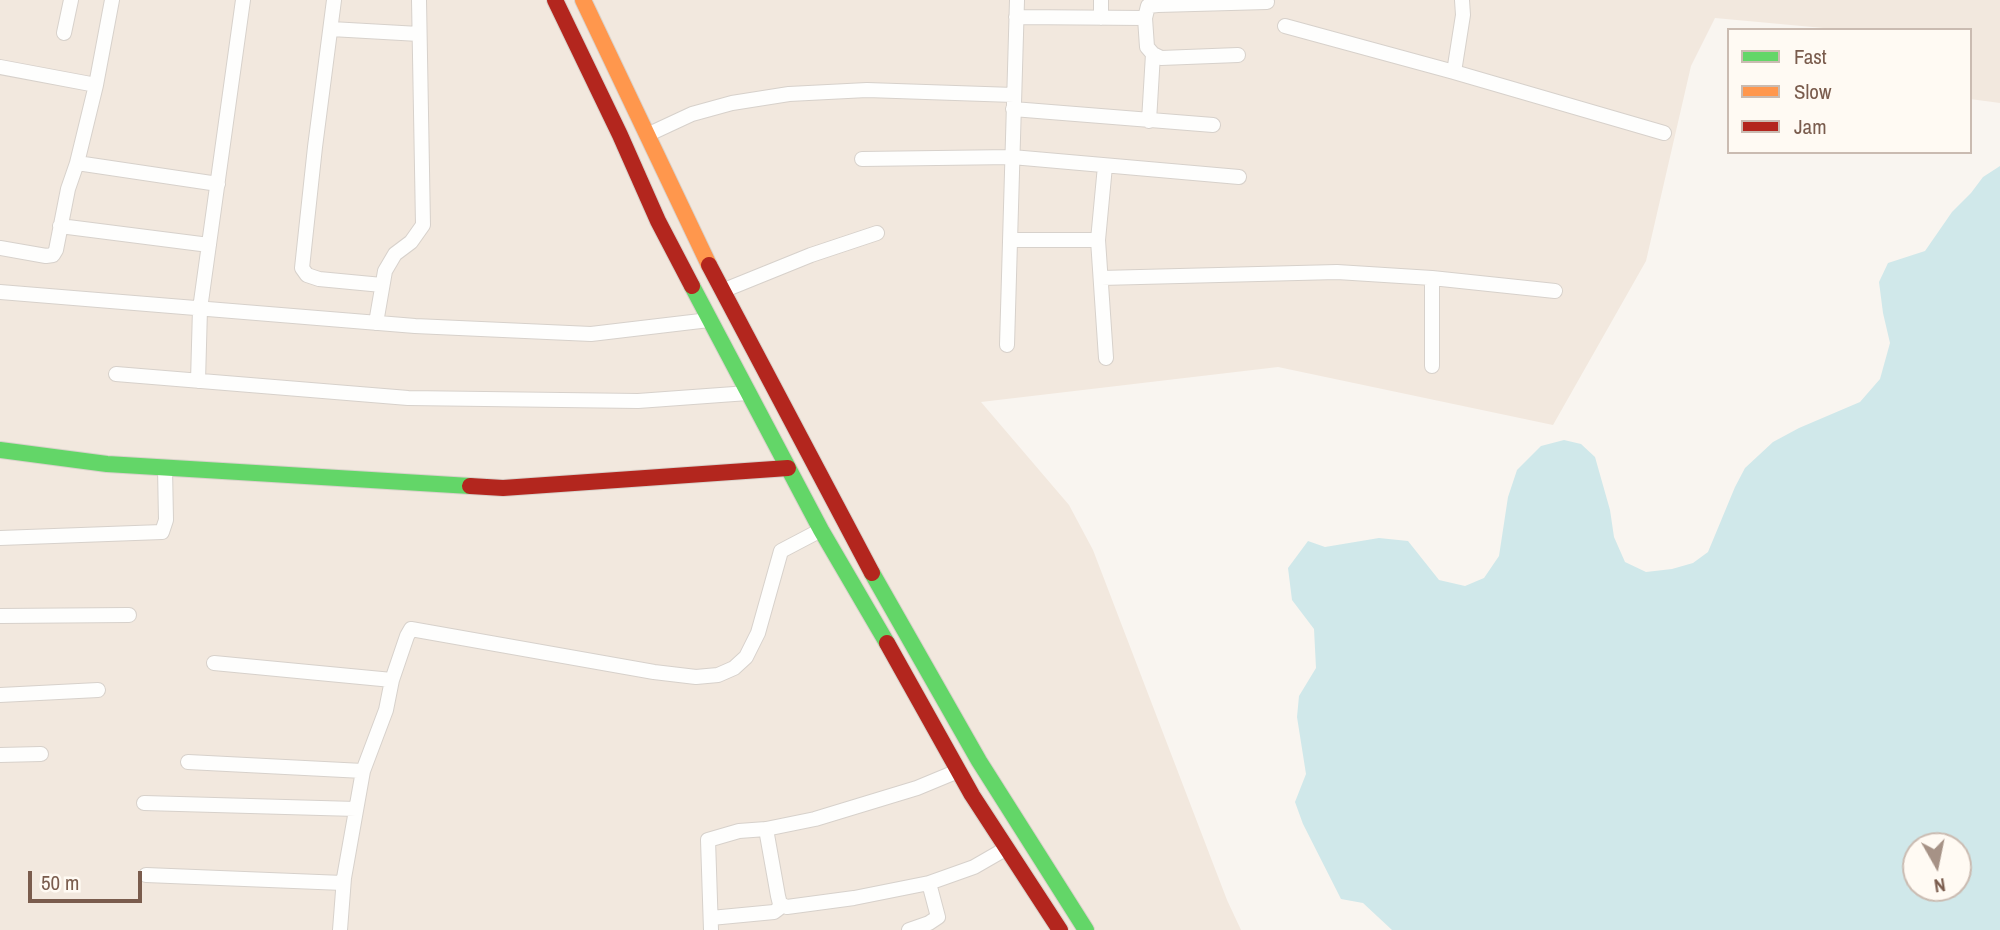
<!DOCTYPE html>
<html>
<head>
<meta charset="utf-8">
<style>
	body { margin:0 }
	#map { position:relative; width:2000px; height:930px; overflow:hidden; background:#f9f5f0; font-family:"Archivo Narrow",sans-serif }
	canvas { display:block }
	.legend { position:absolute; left:1727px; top:28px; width:245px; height:126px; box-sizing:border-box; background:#fffaf3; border:2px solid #cabbb1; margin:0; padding:9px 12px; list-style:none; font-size:21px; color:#7a5c4d }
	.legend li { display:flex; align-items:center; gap:14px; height:35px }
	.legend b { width:35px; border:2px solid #cabbb1 }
	.north { position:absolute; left:1902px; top:832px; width:70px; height:70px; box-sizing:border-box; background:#fffaf3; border:2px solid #cabbb1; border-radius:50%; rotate:171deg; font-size:19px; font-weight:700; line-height:28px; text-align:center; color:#7a5c4d }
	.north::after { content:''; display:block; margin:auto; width:24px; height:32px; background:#a69286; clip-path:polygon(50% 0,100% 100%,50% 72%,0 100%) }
	.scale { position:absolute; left:28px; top:871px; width:114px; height:32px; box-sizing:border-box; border:4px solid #7a5c4d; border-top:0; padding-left:9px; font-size:21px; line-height:24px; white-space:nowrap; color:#7a5c4d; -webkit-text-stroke:5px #fffaf3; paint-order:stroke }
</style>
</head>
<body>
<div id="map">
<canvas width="2000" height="930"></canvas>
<ul class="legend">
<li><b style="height:9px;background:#63d668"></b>Fast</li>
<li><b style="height:9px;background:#ff974d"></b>Slow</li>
<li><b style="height:9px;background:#b3261e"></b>Jam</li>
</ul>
<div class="north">N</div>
<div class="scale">50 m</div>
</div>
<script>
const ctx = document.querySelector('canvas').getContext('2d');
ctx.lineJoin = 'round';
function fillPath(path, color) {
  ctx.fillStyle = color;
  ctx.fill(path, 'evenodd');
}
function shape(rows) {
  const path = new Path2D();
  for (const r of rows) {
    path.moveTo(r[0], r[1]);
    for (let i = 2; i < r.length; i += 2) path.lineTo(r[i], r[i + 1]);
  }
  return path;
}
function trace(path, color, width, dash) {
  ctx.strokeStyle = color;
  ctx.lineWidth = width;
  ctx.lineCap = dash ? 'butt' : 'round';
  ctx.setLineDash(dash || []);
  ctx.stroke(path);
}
const residential = shape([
	[0,0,2000,0,2000,103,1970,99,1970,30,1845,30,1715,18,1691,66,1646,261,1553,425,1278,367,981,402,1069,505,1093,550,1227,900,1241,930,0,930]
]);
const water = shape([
	[2000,166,2000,930,1392,930,1363,903,1341,899,1303,824,1295,802,1306,774,1297,717,1299,696,1316,668,1314,629,1292,600,1288,568,1308,541,1325,547,1379,538,1408,541,1439,580,1465,586,1484,578,1499,556,1508,497,1517,470,1541,446,1564,440,1581,444,1595,457,1610,510,1614,537,1625,562,1646,572,1672,569,1693,563,1708,552,1735,487,1745,468,1773,442,1799,428,1860,402,1880,379,1890,343,1883,313,1879,282,1888,263,1925,251,1952,212,1971,193,1983,177],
	[1916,846,1958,846,1958,888,1916,888]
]);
const street = shape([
	[112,0,96,85,77,163,218,184],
	[334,0,315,147,302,268,307,275,319,279,382,285],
	[1462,0,1463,15,1454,72,1664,133],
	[1016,17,1145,18,1148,6,1158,5,1267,2],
	[1101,18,1101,0],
	[1145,18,1147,47,1153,54,1161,58,1238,55],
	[1285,26,1454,72],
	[331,29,419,34],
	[64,33,71,0],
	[0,67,96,85],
	[1013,109,1213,125],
	[1149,121,1153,54],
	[649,134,692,114,732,103,789,94,867,90,1014,95],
	[862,159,1012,157,1239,177],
	[1105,166,1098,240,1106,358],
	[60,226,209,245],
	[1010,240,1098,240],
	[0,248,46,256,53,255,56,250,68,189,77,163],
	[1101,278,1337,272,1432,278,1555,291],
	[722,291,811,255,877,233],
	[0,292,415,326,591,334,709,320],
	[376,323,385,271,395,254,411,242,423,225,419,0],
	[1007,345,1017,0],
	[1432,366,1432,278],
	[116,374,408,398,638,401,748,393],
	[198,381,200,309,243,0],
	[0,538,162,532,166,520,165,468],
	[0,616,129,615],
	[214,663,392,680,407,636,411,629,654,672,696,677,718,675,734,668,746,657,758,633,781,551,821,530],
	[0,695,98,690],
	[0,755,41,754],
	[188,762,363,771],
	[144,803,356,809],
	[766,829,778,896,780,904,787,907,854,898,929,883,974,867,1007,848],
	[146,875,343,883],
	[711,918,774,912,782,906],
	[340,930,344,878,363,771,386,710,392,680],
	[711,930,708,840,739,831,766,829,815,819,917,788,958,771],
	[909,930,929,923,938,917,929,883]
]);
const fast = shape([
	[692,286,821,530,887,643],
	[0,450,107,464,470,486],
	[872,573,979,761,1086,930]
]);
const slow = shape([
	[583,0,709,265]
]);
const jam = shape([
	[555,0,620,135,658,221,692,286],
	[709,265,872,573],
	[470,486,503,488,788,468],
	[887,643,972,795,1060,930]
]);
fillPath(residential, '#f2e8de');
fillPath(water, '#d0e8ea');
trace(street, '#d7d1cb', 16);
trace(fast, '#d9d2cb', 18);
trace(slow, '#d9d2cb', 18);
trace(jam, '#d9d2cb', 18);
trace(street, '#fefefd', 14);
trace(fast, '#63d668', 16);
trace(slow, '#ff974d', 16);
trace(jam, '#b3261e', 16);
</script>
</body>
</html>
